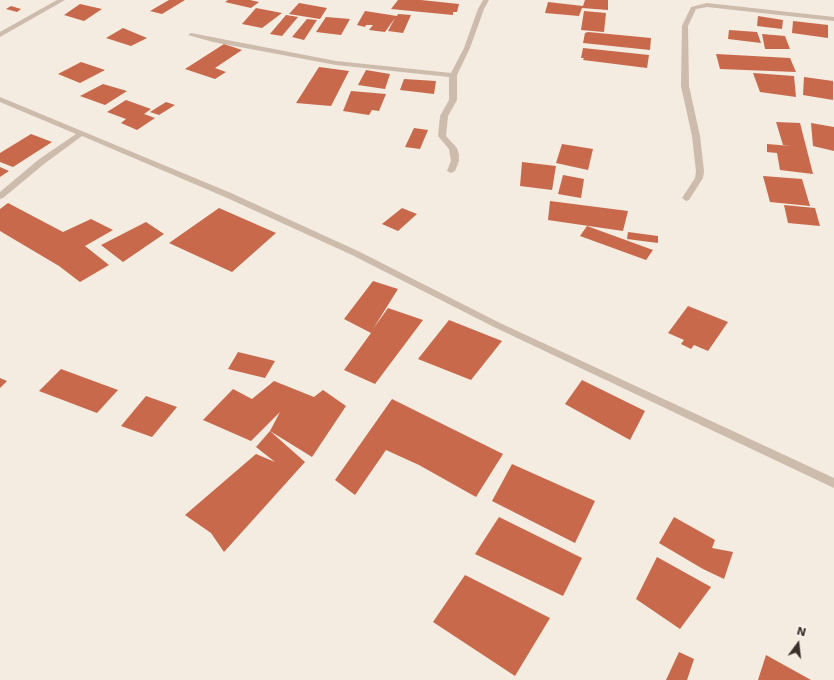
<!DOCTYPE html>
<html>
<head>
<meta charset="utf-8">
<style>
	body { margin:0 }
	#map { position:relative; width:834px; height:680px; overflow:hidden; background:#f4ebe1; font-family:"DejaVu Sans",sans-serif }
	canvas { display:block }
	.north { position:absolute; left:778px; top:624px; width:40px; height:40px; -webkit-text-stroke:3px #fbf5ee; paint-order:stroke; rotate:15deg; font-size:11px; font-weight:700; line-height:16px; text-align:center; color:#3b302b }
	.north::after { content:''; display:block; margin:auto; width:14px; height:18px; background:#3b302b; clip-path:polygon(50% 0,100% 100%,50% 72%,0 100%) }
</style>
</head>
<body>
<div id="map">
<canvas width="834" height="680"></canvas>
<div class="north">N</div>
</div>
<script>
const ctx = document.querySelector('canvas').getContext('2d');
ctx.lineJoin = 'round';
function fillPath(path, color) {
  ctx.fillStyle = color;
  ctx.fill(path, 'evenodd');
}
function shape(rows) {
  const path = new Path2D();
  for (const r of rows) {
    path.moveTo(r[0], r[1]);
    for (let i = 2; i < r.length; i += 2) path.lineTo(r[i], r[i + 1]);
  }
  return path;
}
const building = shape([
	[169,0,185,0,162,14,150,11],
	[228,0,250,0,259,2,251,8,225,2],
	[398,0,421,0,459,4,457,12,453,12,453,15,391,9],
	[585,0,608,0,608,10,582,8,579,16,545,13,548,2,583,6],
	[299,3,327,8,320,19,289,14],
	[80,4,102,9,84,21,64,15],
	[11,6,21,9,17,12,6,9],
	[256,8,282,13,262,28,242,24],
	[365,11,397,16,398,14,411,15,403,33,388,31,395,18,385,32,369,30,373,25,366,25,365,27,357,25],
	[584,11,606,13,604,32,581,30],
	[286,15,298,17,282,36,270,34],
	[758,16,783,20,782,29,757,26],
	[326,17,350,19,341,35,316,32],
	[307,19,317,20,304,40,292,37],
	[793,21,828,25,828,38,792,33],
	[123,28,147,38,131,46,106,38],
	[729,30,757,32,761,43,728,39],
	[588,32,651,38,650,50,583,43,585,33],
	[762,34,785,36,790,49,765,49],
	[224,44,242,50,215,68,226,72,215,79,185,69],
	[583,48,649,55,647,68,583,60,584,58,581,58],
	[716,54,790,58,796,72,720,69],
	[81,62,105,70,80,83,58,74],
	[319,67,349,71,331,106,296,103],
	[366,70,390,74,385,89,358,85],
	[753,73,794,76,796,97,760,92],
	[804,77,833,81,833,100,803,95],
	[404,79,436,81,434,94,400,90],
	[103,84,127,91,105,105,80,96],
	[351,91,386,94,379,111,372,110,369,115,343,111],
	[126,100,151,109,144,114,155,118,137,130,121,123,126,119,107,112],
	[166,102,175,105,159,115,150,112],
	[776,122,800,123,813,174,780,170,777,153,767,152,767,144,791,146,783,145],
	[811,123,834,127,834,151,813,146],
	[414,128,428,130,420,149,405,147],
	[31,134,52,142,13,167,0,162,0,153],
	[562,144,593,149,588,170,556,163],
	[522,162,556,166,552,190,520,186],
	[0,167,9,171,0,177],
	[563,175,584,179,581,198,558,194],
	[763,176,802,179,810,206,770,202],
	[550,201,628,211,623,231,548,220],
	[8,203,63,232,91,219,113,230,85,246,109,265,80,282,59,266,0,231,0,209],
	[784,205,815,208,820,226,788,223],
	[219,208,276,233,232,272,169,243],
	[402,208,417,214,398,231,382,224],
	[146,222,164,234,123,262,101,245],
	[587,226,653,250,646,260,580,236],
	[628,232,658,236,658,243,627,239],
	[373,281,398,289,373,329,388,308,423,320,375,384,344,370,371,333,344,319],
	[688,306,728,322,708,351,694,345,691,349,681,344,684,340,668,333],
	[449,320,502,341,471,380,418,359],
	[238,352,275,361,265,378,228,369],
	[61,369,118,390,97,413,39,391],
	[0,378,7,381,0,388],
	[582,380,645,411,630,440,565,404],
	[274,381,314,397,323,390,346,406,312,457,270,431,280,412,251,441,203,420,233,389,252,399],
	[146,396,177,407,152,437,121,426],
	[392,399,503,454,476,497,419,465,386,450,355,495,335,480],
	[270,431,305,462,224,552,211,533,185,515,256,454,275,462,256,447],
	[512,464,595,501,575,543,492,501],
	[499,517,582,558,563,596,475,554],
	[674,517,715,540,712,548,733,552,724,579,703,569,659,543],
	[657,557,711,587,680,629,636,599],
	[465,575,550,618,515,676,433,622],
	[679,652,694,659,687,680,666,680],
	[766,655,811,680,758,680]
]);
const street = shape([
	[57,0,65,0,0,37,0,32,57,0],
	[483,0,489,0,484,9,470,48,457,75,457,100,448,116,446,136,457,148,459,155,459,161,455,171,451,173,447,171,451,161,449,149,438,136,440,116,449,100,449,77,336,65,213,42,188,35,191,33,336,61,451,73,464,48,478,9,483,0],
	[707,3,834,17,834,21,707,7,696,9,688,26,689,86,700,136,704,171,703,178,689,200,686,201,682,198,695,178,696,171,692,136,681,86,682,26,691,7,707,3],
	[0,97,231,193,358,251,500,323,834,478,834,488,494,327,352,255,225,197,82,136,44,164,3,198,0,199,0,192,38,160,76,134,0,102,0,97]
]);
fillPath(building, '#c8694b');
fillPath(street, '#cdbbac');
</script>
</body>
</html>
